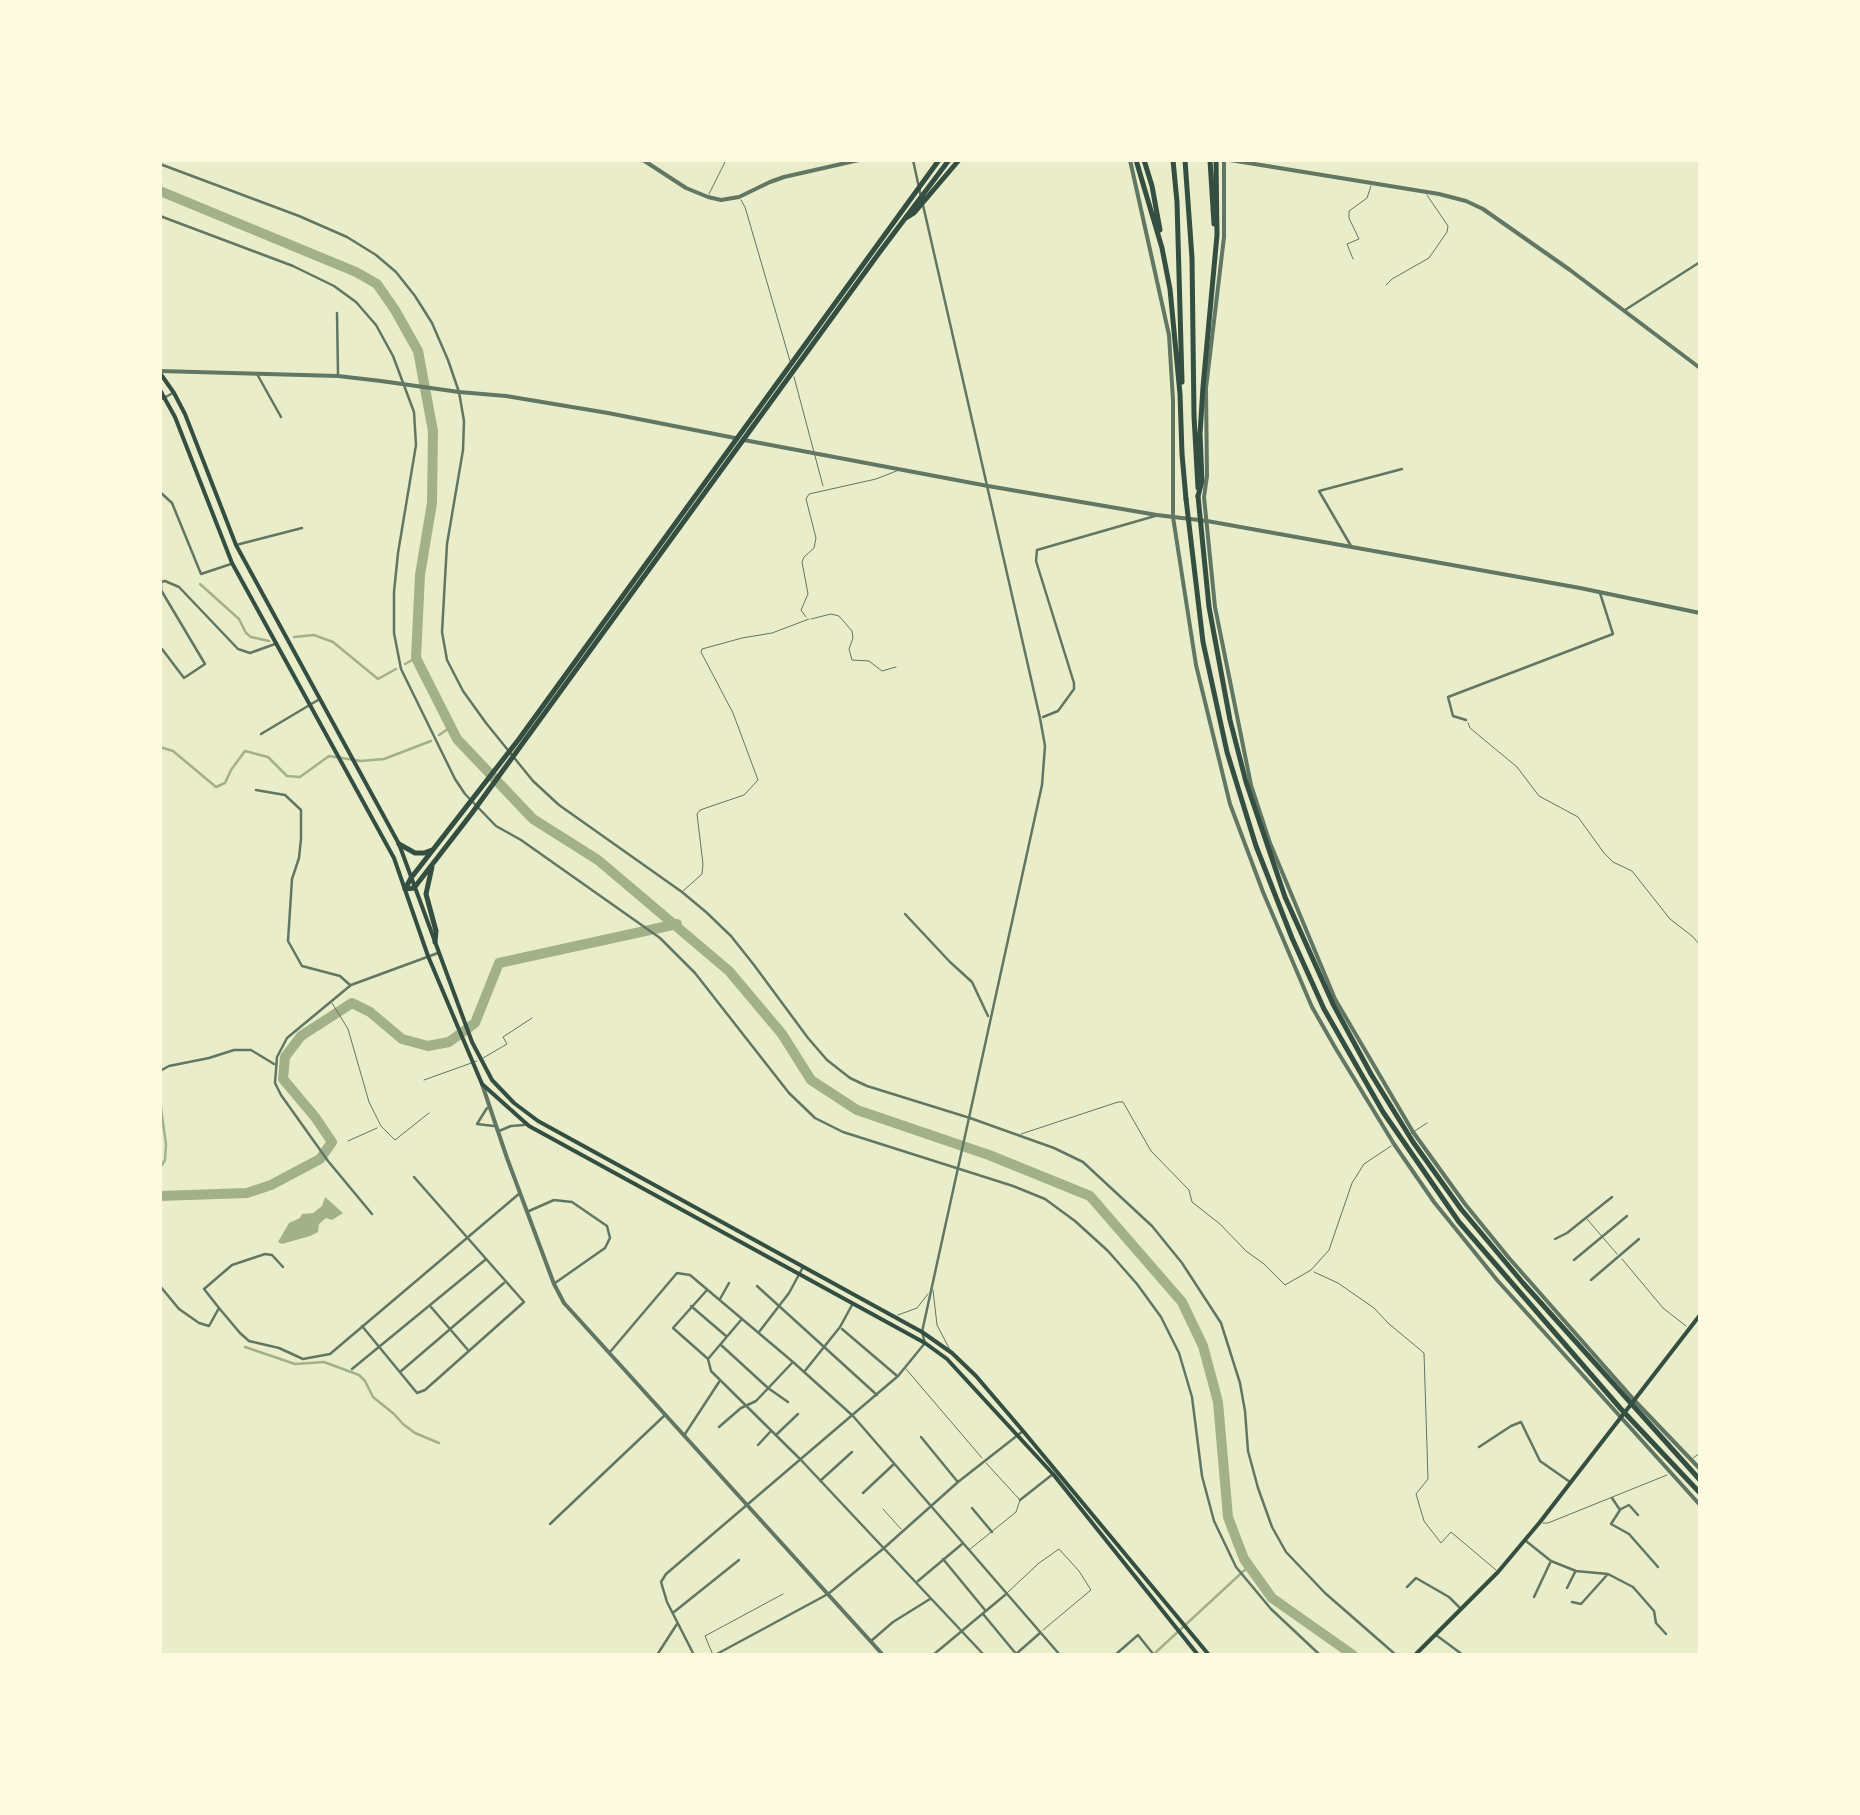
<!DOCTYPE html>
<html>
<head>
<meta charset="utf-8">
<style>
	body { margin:0 }
	#map { position:relative; width:1860px; height:1815px; overflow:hidden; background:#e9edc9; font-family:"DM Sans",sans-serif }
	canvas { display:block }
	.frame { position:absolute; inset:0; border:162px solid #fefae0; pointer-events:none }
</style>
</head>
<body>
<div id="map">
<canvas width="1860" height="1815"></canvas>
<div class="frame"></div>
</div>
<script>
const ctx = document.querySelector('canvas').getContext('2d');
ctx.lineJoin = 'round';
function fillPath(path, color) {
  ctx.fillStyle = color;
  ctx.fill(path, 'evenodd');
}
function shape(rows) {
  const path = new Path2D();
  for (const r of rows) {
    path.moveTo(r[0], r[1]);
    for (let i = 2; i < r.length; i += 2) path.lineTo(r[i], r[i + 1]);
  }
  return path;
}
function trace(path, color, width, dash) {
  ctx.strokeStyle = color;
  ctx.lineWidth = width;
  ctx.lineCap = dash ? 'butt' : 'round';
  ctx.setLineDash(dash || []);
  ctx.stroke(path);
}
const water = shape([
	[325,1197,343,1213,332,1220,326,1218,319,1224,318,1232,310,1236,282,1244,278,1242,289,1223,300,1218,302,1214,313,1213,322,1206]
]);
const stream = shape([
	[200,584,239,619,246,633,251,637,269,641],
	[294,637,314,635,333,642,378,679,396,669],
	[405,664,416,658],
	[439,735,451,727],
	[160,747,173,751,216,787,225,783,231,770,245,751,268,757,287,776,300,777,329,756,361,761,384,759,431,741],
	[160,1101,166,1144,165,1160,160,1168],
	[245,1347,295,1364,324,1362,359,1375,365,1381,373,1397,394,1414,403,1424,415,1433,439,1443],
	[1155,1653,1249,1566]
]);
const river = shape([
	[160,191,356,272,377,284,395,310,418,351,433,431,432,503,420,575,416,658,457,739,533,819,598,860,729,971,782,1034,811,1080,857,1110,989,1155,1090,1196,1182,1302,1203,1346,1218,1402,1228,1517,1244,1559,1272,1598,1353,1655],
	[160,1196,247,1193,271,1185,320,1159,332,1142,315,1117,283,1079,285,1057,301,1036,352,1003,370,1012,402,1039,428,1046,449,1042,475,1023,499,963,677,924]
]);
const service = shape([
	[709,194,726,160],
	[741,200,745,207,790,361],
	[1353,259,1347,244,1359,239,1349,218,1349,211,1367,198,1371,186],
	[1386,285,1392,279,1429,258,1447,232,1448,226,1427,195],
	[794,377,823,486],
	[806,617,801,610,808,594,802,562,804,557,814,548,816,538,806,499,809,494,876,479,899,470],
	[811,619,831,614,839,616,852,631,853,638,849,649,852,660,869,661,882,671,896,667],
	[1468,723,1470,728,1517,767,1539,796,1578,817,1604,853,1613,862,1632,871,1670,919,1692,936,1700,945],
	[683,891,702,874,703,864,697,814,700,810,744,795,758,780,733,713,701,652,702,649,742,638,772,633,809,619],
	[332,1003,348,1029,369,1102,381,1126,395,1140,429,1113],
	[483,1058,507,1044,503,1037,532,1018],
	[424,1080,477,1061],
	[1021,1134,1118,1102,1123,1102,1151,1151,1189,1190,1192,1202,1220,1224,1246,1251,1264,1264,1285,1285,1311,1270,1329,1250,1352,1183,1364,1164,1391,1146],
	[1410,1134,1427,1123],
	[348,1141,377,1128],
	[1587,1219,1617,1254],
	[1622,1259,1663,1308,1686,1326],
	[1314,1272,1338,1283,1374,1308,1388,1323,1424,1353,1428,1479,1416,1494,1424,1521,1441,1543,1451,1532,1496,1570],
	[933,1290,937,1325,950,1350],
	[898,1315,917,1308,928,1294],
	[906,1369,982,1458],
	[1693,1458,1700,1453],
	[883,1509,901,1529],
	[1543,1523,1548,1523,1667,1475],
	[969,1550,1016,1512,1020,1500,986,1463],
	[1007,1593,1039,1563,1059,1549,1079,1571,1091,1590,1043,1630],
	[713,1655,705,1636,783,1594]
]);
const minor = shape([
	[913,160,921,197],
	[160,164,299,216,347,237,376,255,396,272,415,296,432,323,448,360,459,392,464,421,463,450,447,544,442,632,447,660,463,691,486,723,533,781,559,805,682,892,706,912,731,936,754,965,808,1038,827,1060,850,1078,867,1086,970,1118,1054,1148,1083,1162,1152,1226,1182,1263,1221,1323,1240,1383,1245,1411,1248,1451,1258,1488,1272,1527,1286,1552,1325,1593,1396,1655],
	[160,216,293,266,334,286,356,302,376,325,393,356,414,412,416,445,398,553,394,592,394,633,401,669,455,779,465,794,496,826,521,840,660,938,695,973,789,1093,815,1118,843,1132,1013,1186,1045,1199,1075,1221,1108,1251,1137,1284,1161,1317,1179,1353,1192,1397,1202,1476,1214,1521,1236,1567,1271,1609,1320,1655],
	[1625,310,1700,262],
	[337,313,338,374],
	[257,374,281,417],
	[160,400,173,393],
	[160,492,172,503,201,574,231,564],
	[236,545,302,528],
	[1351,546,1319,491,1402,469],
	[162,649,184,678,205,664,161,590,161,582,165,581,179,587,238,649,250,653,275,644],
	[1043,717,1058,711,1074,689,1074,683,1036,561,1037,550,1155,516],
	[1466,720,1453,716,1448,697,1613,634,1600,593],
	[261,734,318,700],
	[256,790,285,795,301,810,301,839,299,858,292,879,288,941,302,966,340,976,350,985],
	[905,914,950,962,972,982,988,1016],
	[160,1071,169,1066,209,1058,234,1050,251,1050,274,1064],
	[487,1108,477,1124,494,1126],
	[499,1131,511,1126,524,1125],
	[529,1211,554,1200,572,1202,607,1226,610,1238,605,1248,555,1283],
	[372,1214,328,1161,281,1095,275,1083,277,1057,287,1038,351,985,438,953],
	[1555,1239,1567,1233,1612,1197],
	[1574,1260,1627,1216],
	[1591,1280,1639,1239],
	[160,1286,179,1309,199,1323,209,1326,219,1308,204,1289,232,1265,265,1254,272,1255,283,1267],
	[757,1286,877,1395],
	[707,1290,673,1328,707,1358],
	[720,1299,729,1283],
	[691,1306,726,1336],
	[431,1307,468,1350],
	[219,1308,240,1333,249,1341,279,1348,303,1359,330,1354,520,1193],
	[741,1320,708,1359,711,1371,801,1460,984,1655],
	[362,1326,417,1393,425,1390,524,1302,414,1177],
	[842,1329,896,1375],
	[759,1332,789,1293,802,1269],
	[721,1345,768,1388,788,1402],
	[610,1352,677,1273,690,1275,793,1362,853,1416,1060,1655],
	[352,1369,485,1260],
	[400,1372,504,1283],
	[804,1372,840,1327,852,1305],
	[719,1427,741,1408,756,1401,792,1363],
	[685,1434,719,1382],
	[777,1434,798,1414],
	[921,1437,957,1481],
	[758,1445,770,1432],
	[1479,1447,1511,1426,1521,1422,1540,1461,1570,1482],
	[820,1481,852,1452],
	[863,1493,894,1464],
	[1612,1498,1620,1510,1611,1524,1629,1534,1658,1567],
	[1020,1500,1053,1474],
	[972,1508,992,1532],
	[1621,1509,1629,1505,1638,1515],
	[550,1524,665,1415],
	[1526,1541,1551,1561,1576,1571,1608,1574,1633,1587,1654,1611,1656,1623,1666,1634],
	[943,1559,985,1610],
	[918,1581,962,1544],
	[1407,1587,1416,1578,1449,1597,1460,1608],
	[1567,1588,1575,1572],
	[1534,1597,1550,1563],
	[1572,1602,1581,1604,1607,1575],
	[674,1612,739,1560],
	[983,1614,1017,1655],
	[1436,1635,1463,1655],
	[871,1641,893,1622,930,1599],
	[1016,1654,1040,1633],
	[657,1655,677,1624],
	[694,1655,667,1602,661,1582,666,1574,898,1376,925,1343,922,1332,1042,785,1045,746,1040,718,923,205],
	[715,1655,828,1594,884,1548,958,1482,1023,1431],
	[933,1655,1005,1595],
	[1115,1655,1138,1635,1154,1655]
]);
const tertiary = shape([
	[643,160,686,188,708,197,721,200,739,197,770,182,784,177,859,160],
	[1130,160,1169,335,1173,400,1173,517,1196,665,1230,804,1263,892,1312,1007,1336,1049,1394,1144,1434,1202,1497,1280,1700,1505],
	[1224,160,1224,237,1206,388,1207,476,1204,497,1215,607,1251,785,1270,843,1335,999,1413,1132,1465,1204,1509,1258,1635,1401,1700,1469],
	[1230,160,1439,194,1466,201,1483,209,1570,270,1700,368],
	[160,371,338,376,381,381,459,392,506,396,608,413,735,438],
	[744,440,988,486,1157,515,1207,521,1580,588,1700,613],
	[482,1084,507,1158,554,1284,564,1303,883,1655]
]);
const secondary = shape([
	[1415,1655,1498,1572,1540,1522,1700,1315]
]);
const primary = shape([
	[160,373,174,393,185,414,236,545,399,844,472,1042,492,1080,514,1103,538,1121,922,1332,952,1353,976,1376,1023,1431,1209,1655],
	[160,390,175,417,232,563,394,858,428,956,482,1084,529,1126,925,1343,947,1359,1053,1474,1198,1655]
]);
const trunk = shape([
	[1198,496,1209,607,1230,720,1246,782,1285,897,1333,1004,1371,1074,1413,1142,1461,1209,1523,1283,1700,1480],
	[1186,499,1203,642,1227,752,1256,846,1292,938,1324,1009,1383,1112,1459,1222,1621,1409,1700,1493]
]);
const motorway = shape([
	[1136,160,1162,248,1170,289,1180,394,1182,454,1186,499],
	[1144,160,1152,186,1160,230],
	[1173,160,1177,202,1182,382],
	[1185,160,1192,258,1194,416,1198,488],
	[1210,160,1214,224],
	[906,218,914,213,959,160],
	[1198,496,1202,481,1200,434,1203,387,1217,235,1216,160],
	[399,844,415,853,424,853,432,850],
	[432,867,426,894,436,931,435,942],
	[405,889,414,888,472,813,879,253,949,160],
	[405,889,411,878,519,739,939,160]
]);
fillPath(water, '#a3b18a');
trace(stream, '#a3b18a', 2.5);
trace(river, '#a3b18a', 10);
trace(service, '#617663', 1);
trace(minor, '#617663', 2.5);
trace(tertiary, '#617663', 4);
trace(secondary, '#344e41', 4);
trace(primary, '#344e41', 4);
trace(trunk, '#344e41', 5);
trace(motorway, '#344e41', 5);
</script>
</body>
</html>
